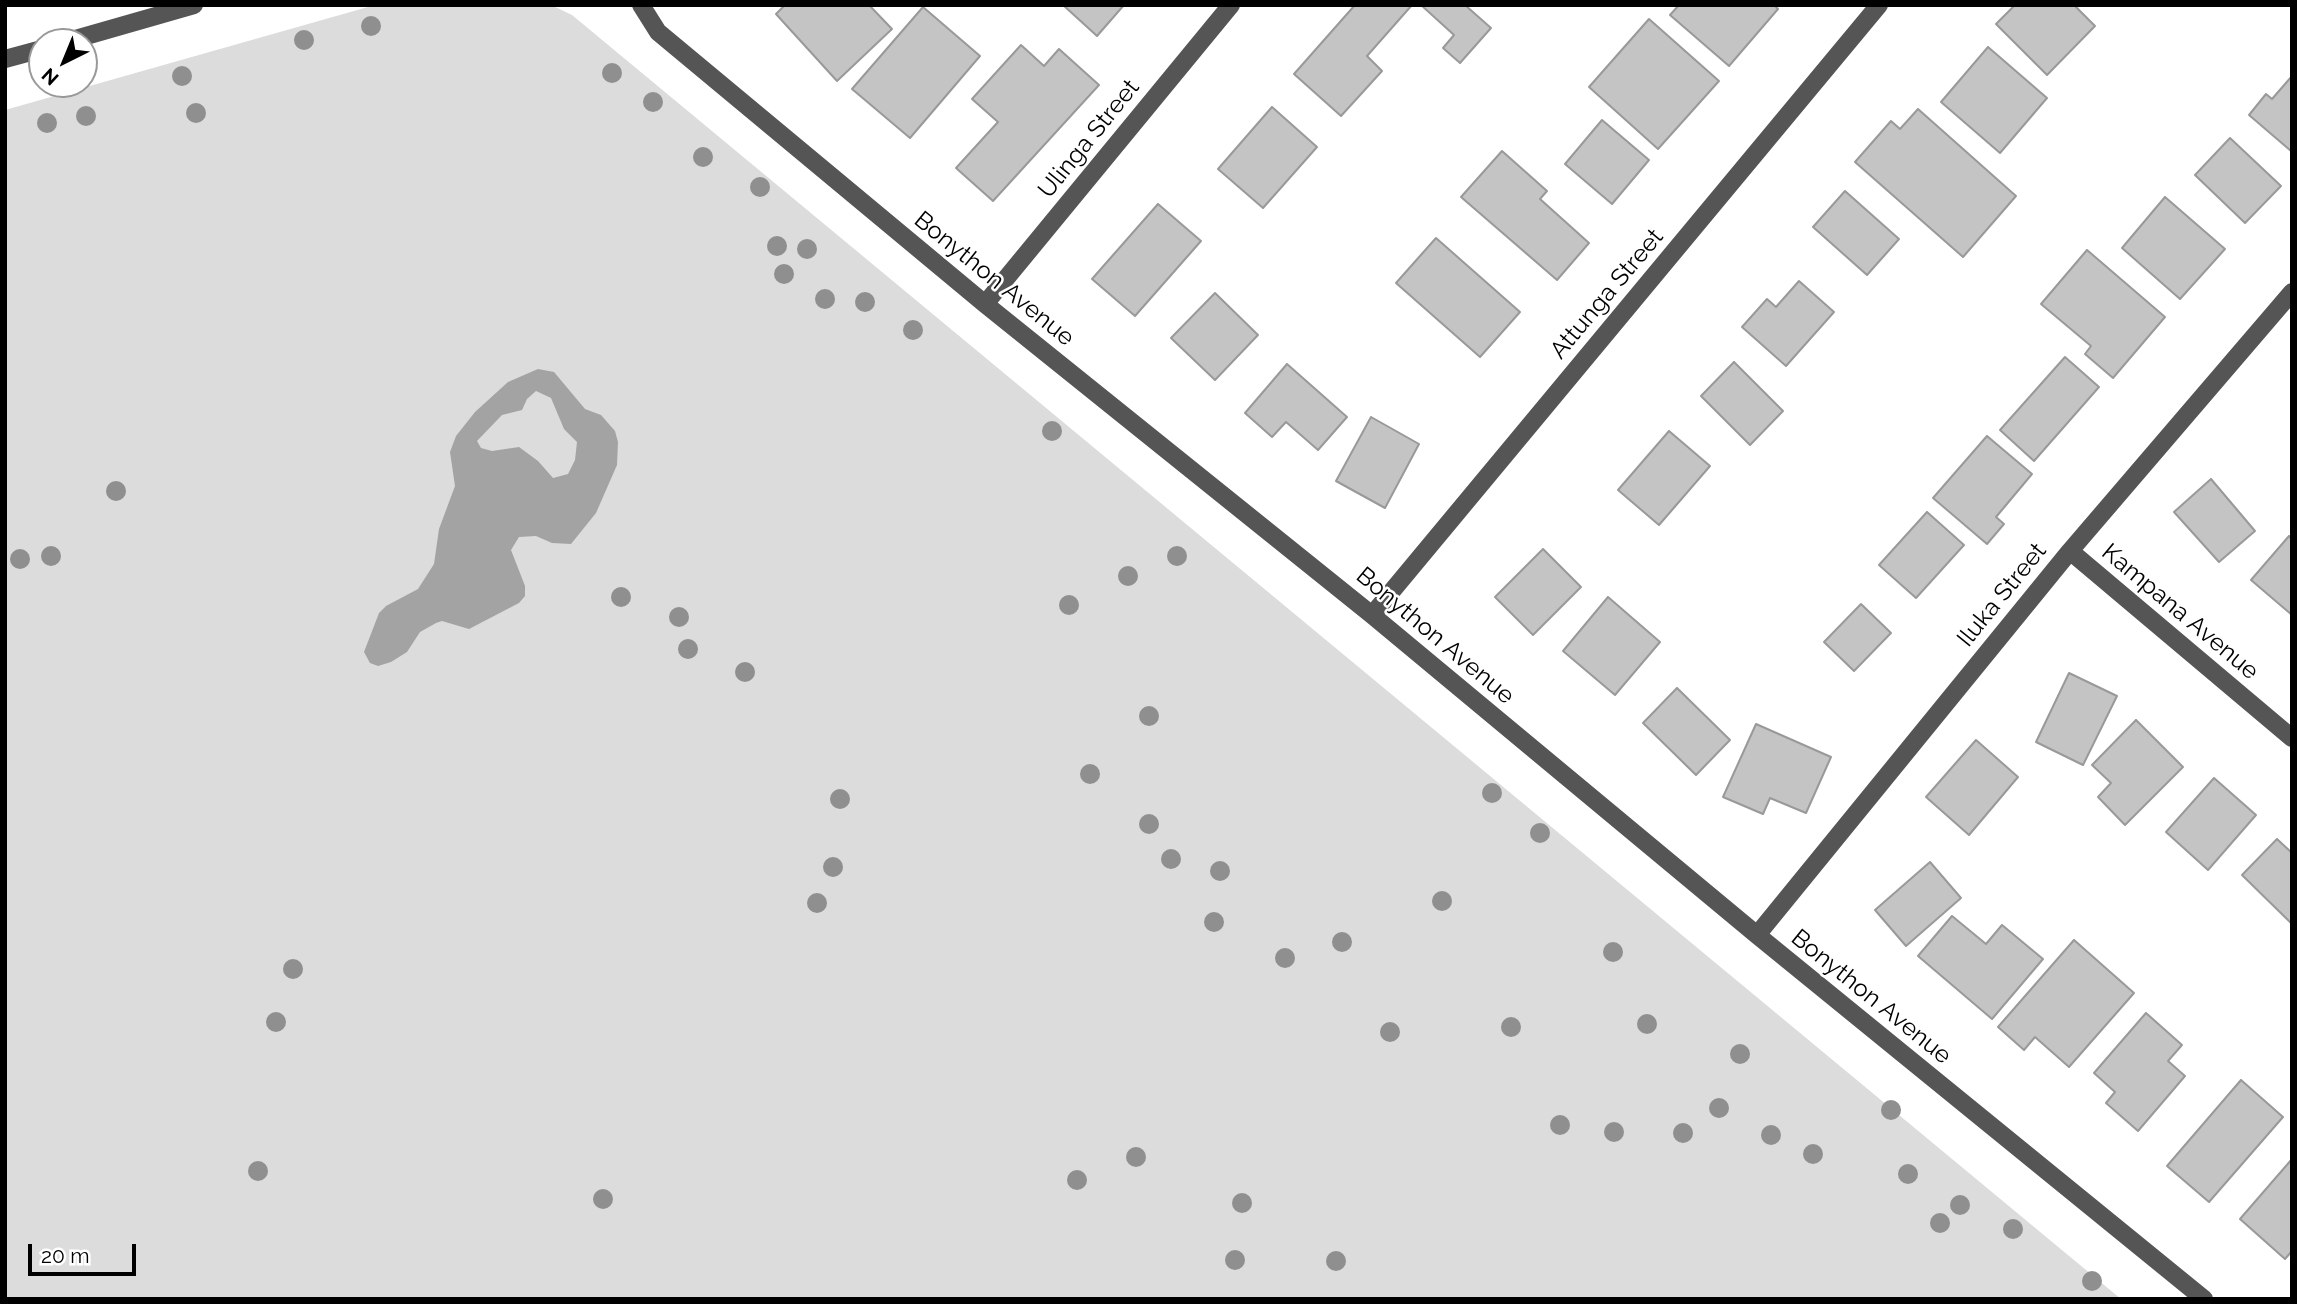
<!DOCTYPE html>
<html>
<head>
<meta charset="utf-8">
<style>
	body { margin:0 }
	#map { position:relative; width:2297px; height:1304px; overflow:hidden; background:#fff; font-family:Raleway,sans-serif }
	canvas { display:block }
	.frame { position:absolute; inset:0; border:7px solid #000; pointer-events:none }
	.north { position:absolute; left:28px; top:28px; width:70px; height:70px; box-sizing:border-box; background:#fff; border:2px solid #999; border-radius:50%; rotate:223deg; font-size:19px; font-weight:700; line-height:28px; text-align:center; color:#000 }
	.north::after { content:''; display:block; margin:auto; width:24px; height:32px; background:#000; clip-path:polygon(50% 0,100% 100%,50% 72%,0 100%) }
	.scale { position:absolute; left:28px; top:1244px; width:108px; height:32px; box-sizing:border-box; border:4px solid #000; border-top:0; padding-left:9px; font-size:21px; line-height:24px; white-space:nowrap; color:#000; -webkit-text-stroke:5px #fff; paint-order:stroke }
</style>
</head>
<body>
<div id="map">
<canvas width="2297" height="1304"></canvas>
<div class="frame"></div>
<div class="north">N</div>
<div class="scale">20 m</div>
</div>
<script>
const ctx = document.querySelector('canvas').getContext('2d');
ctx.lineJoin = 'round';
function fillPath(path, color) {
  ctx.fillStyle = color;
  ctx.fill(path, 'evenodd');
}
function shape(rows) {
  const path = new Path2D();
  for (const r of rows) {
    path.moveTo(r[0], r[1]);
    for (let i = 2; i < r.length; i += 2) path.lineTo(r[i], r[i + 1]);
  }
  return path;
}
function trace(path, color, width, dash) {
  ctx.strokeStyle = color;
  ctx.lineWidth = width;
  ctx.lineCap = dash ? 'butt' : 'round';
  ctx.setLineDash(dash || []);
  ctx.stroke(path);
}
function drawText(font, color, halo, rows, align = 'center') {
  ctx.font = font + ' Raleway,sans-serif';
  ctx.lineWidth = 5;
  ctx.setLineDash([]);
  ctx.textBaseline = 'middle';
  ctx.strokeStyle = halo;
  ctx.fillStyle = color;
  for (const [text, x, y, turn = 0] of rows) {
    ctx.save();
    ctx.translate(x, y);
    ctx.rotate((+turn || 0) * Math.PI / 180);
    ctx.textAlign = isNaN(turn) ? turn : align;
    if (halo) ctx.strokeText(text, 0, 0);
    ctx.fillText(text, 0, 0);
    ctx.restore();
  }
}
const green = shape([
	[375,5,551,5,572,15,2121,1299,5,1299,5,110]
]);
const water = shape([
	[538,369,554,372,585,409,601,415,615,431,618,442,617,465,596,513,571,544,552,543,536,536,519,537,511,550,525,586,525,596,519,603,469,629,442,621,436,623,420,632,407,652,391,662,378,666,370,663,364,652,379,613,386,606,418,589,434,564,439,529,455,486,450,452,456,436,475,412,508,382],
	[536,391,551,398,564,429,577,442,575,460,568,474,553,478,538,461,519,447,492,451,481,448,477,441,502,415,522,410,527,399]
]);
const building = shape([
	[785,5,869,5,892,29,837,81,776,14,785,5],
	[1063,5,1124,5,1097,36,1063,5],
	[1355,5,1412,5,1367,56,1382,71,1341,116,1294,74,1355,5],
	[1421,5,1465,5,1491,28,1460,63,1443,48,1454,35,1421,5],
	[1679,5,1774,5,1778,9,1729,66,1670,15,1679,5],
	[2015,5,2074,5,2095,26,2047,75,1996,24,2015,5],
	[923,7,980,56,910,138,852,89,923,7],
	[1649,19,1719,81,1658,149,1589,87,1649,19],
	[1021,45,1044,66,1059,49,1099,85,993,201,956,168,998,122,972,99,1021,45],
	[1988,47,2047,98,2000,153,1941,102,1988,47],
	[2292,76,2292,151,2291,151,2249,115,2266,94,2272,99,2292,76],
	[1272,107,1317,147,1263,208,1218,169,1272,107],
	[1918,109,2016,196,1963,257,1855,162,1891,121,1900,129,1918,109],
	[1602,120,1649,160,1612,204,1565,164,1602,120],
	[2230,138,2281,186,2245,223,2195,175,2230,138],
	[1502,151,1547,191,1540,199,1589,243,1557,280,1461,197,1502,151],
	[1845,191,1899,239,1867,275,1813,227,1845,191],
	[2165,197,2225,249,2180,299,2122,248,2165,197],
	[1158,204,1201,241,1135,316,1092,279,1158,204],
	[1436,238,1520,312,1480,357,1396,283,1436,238],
	[2087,250,2165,317,2113,378,2085,354,2091,346,2041,304,2087,250],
	[1799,281,1834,312,1786,366,1742,327,1767,299,1776,307,1799,281],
	[1215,293,1258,335,1215,380,1171,338,1215,293],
	[2065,357,2099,387,2034,461,2000,430,2065,357],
	[1734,362,1783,411,1750,445,1701,396,1734,362],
	[1287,364,1347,417,1318,450,1286,422,1272,437,1245,413,1287,364],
	[1371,417,1419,444,1385,508,1336,481,1371,417],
	[1669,431,1710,466,1659,525,1618,490,1669,431],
	[1987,436,2032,474,1996,517,2004,524,1987,544,1933,498,1987,436],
	[2211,479,2255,531,2219,562,2174,512,2211,479],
	[1927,512,1964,545,1916,598,1879,565,1927,512],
	[2289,536,2292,539,2292,615,2251,580,2289,536],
	[1543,549,1581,587,1533,635,1495,597,1543,549],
	[1608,597,1660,642,1615,695,1563,651,1608,597],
	[1861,604,1891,633,1854,671,1824,642,1861,604],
	[2069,673,2117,696,2083,765,2036,742,2069,673],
	[1677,688,1730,740,1696,775,1643,723,1677,688],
	[2136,720,2183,767,2125,825,2098,797,2111,783,2092,765,2136,720],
	[1756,724,1831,757,1806,813,1770,798,1763,814,1723,797,1756,724],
	[1976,740,2018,777,1969,835,1926,797,1976,740],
	[2214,778,2256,815,2208,870,2166,832,2214,778],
	[2277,839,2292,853,2292,924,2242,875,2277,839],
	[1930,862,1961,898,1906,946,1875,910,1930,862],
	[1952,916,1986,944,2002,925,2043,959,1992,1019,1918,956,1952,916],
	[2074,940,2134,993,2069,1067,2035,1037,2024,1050,1998,1027,2074,940],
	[2146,1013,2182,1045,2168,1061,2185,1076,2138,1131,2106,1103,2115,1092,2094,1073,2146,1013],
	[2241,1080,2283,1117,2209,1202,2167,1166,2241,1080],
	[2292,1159,2292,1251,2285,1259,2240,1219,2292,1159]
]);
const minor = shape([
	[641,5,658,32,985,304,1372,615,1757,935,2204,1299],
	[65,42,194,5],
	[5,59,42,49],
	[985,304,1231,5],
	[2070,551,2292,738],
	[1372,615,1879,5],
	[1757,935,2070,551,2292,292]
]);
const trees = [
	[371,26],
	[304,40],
	[612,73],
	[182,76],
	[653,102],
	[196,113],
	[86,116],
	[47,123],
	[703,157],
	[760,187],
	[777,246],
	[807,249],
	[784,274],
	[825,299],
	[865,302],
	[913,330],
	[1052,431],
	[116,491],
	[51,556],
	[1177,556],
	[20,559],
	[1128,576],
	[621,597],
	[1069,605],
	[679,617],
	[688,649],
	[745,672],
	[1149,716],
	[1090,774],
	[1492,793],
	[840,799],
	[1149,824],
	[1540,833],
	[1171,859],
	[833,867],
	[1220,871],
	[1442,901],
	[817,903],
	[1214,922],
	[1342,942],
	[1613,952],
	[1285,958],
	[293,969],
	[276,1022],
	[1647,1024],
	[1511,1027],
	[1390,1032],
	[1740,1054],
	[1719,1108],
	[1891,1110],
	[1560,1125],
	[1614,1132],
	[1683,1133],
	[1771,1135],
	[1813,1154],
	[1136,1157],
	[258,1171],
	[1908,1174],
	[1077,1180],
	[603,1199],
	[1242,1203],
	[1960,1205],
	[1940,1223],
	[2013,1229],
	[1235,1260],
	[1336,1261],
	[2092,1281]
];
const streetNames = [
	["Ulinga Street",1089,139,-51],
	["Bonython Avenue",994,279,39],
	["Attunga Street",1607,294,-50],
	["Iluka Street",2002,595,-51],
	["Kampana Avenue",2180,612,40],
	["Bonython Avenue",1435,636,40],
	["Bonython Avenue",1871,997,39]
];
fillPath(green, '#dcdcdc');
fillPath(water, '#a3a3a3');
fillPath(building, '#c4c4c4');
trace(building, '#999', 2);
trace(minor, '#555', 18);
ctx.fillStyle = '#8f8f8f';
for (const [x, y] of trees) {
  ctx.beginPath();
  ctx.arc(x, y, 10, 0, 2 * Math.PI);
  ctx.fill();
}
drawText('24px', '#000', '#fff', streetNames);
</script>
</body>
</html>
